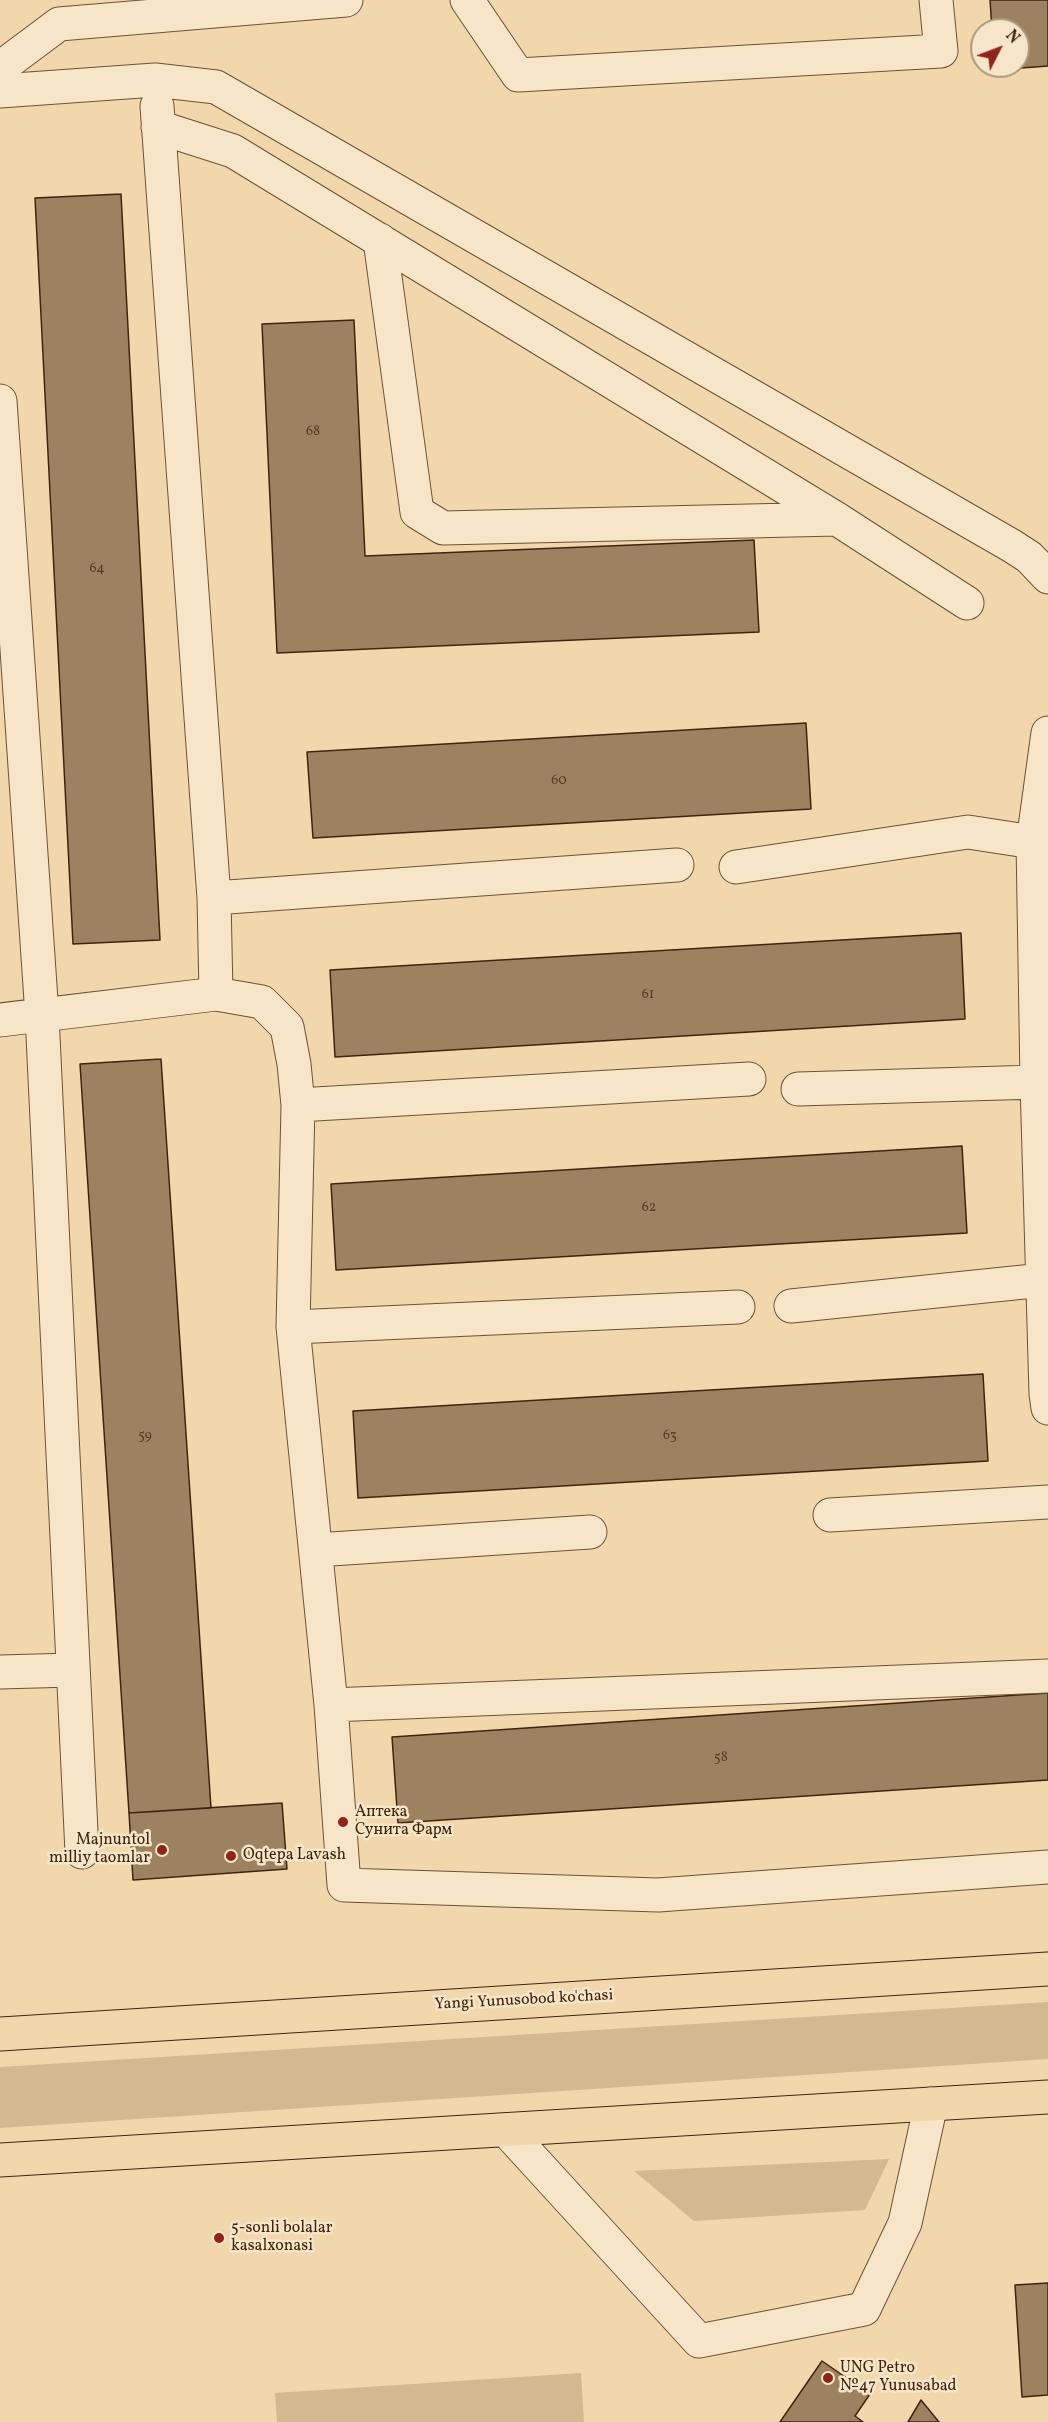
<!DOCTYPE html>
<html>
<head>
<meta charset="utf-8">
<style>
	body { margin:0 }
	#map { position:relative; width:1048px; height:2422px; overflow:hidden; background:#f1d7ab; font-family:Vollkorn,serif }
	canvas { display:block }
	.north { position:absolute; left:970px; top:18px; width:60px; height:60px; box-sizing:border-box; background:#f6e5c8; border:2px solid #ad987e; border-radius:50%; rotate:48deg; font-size:16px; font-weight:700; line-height:24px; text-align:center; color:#40250e }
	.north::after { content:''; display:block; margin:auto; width:21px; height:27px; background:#8f2418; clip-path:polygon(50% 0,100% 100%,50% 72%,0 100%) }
</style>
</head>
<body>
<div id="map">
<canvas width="1048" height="2422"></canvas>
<div class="north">N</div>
</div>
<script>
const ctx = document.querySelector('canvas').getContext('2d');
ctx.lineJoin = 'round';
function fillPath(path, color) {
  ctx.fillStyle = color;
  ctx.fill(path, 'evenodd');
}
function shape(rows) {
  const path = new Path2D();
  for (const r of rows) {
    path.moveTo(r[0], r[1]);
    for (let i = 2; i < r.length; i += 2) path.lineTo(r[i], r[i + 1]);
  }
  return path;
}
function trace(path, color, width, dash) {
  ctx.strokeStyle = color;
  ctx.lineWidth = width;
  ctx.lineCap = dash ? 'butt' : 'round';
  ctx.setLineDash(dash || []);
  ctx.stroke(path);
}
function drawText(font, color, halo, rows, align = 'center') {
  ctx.font = font + ' Vollkorn,serif';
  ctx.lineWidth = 5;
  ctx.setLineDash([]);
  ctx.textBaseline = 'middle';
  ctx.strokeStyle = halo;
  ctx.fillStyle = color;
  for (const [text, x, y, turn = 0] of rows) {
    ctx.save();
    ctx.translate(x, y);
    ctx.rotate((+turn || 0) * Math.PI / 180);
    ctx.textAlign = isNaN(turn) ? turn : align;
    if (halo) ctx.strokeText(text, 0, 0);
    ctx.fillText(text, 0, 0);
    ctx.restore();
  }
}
const green = shape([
	[1048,2002,1048,2059,0,2128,0,2067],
	[889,2159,865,2210,694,2221,634,2171],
	[581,2373,584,2422,277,2422,275,2393]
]);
const building = shape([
	[990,0,1048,0,1048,66,995,70,995,66,1018,66,1018,30,992,30,990,0],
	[121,194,160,940,73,944,35,198,121,194],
	[354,320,365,556,754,540,759,632,277,653,262,324,354,320],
	[806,723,811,809,313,838,307,752,806,723],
	[961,933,965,1019,335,1057,330,970,961,933],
	[161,1059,211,1808,129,1813,80,1064,161,1059],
	[962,1146,967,1233,336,1270,331,1184,962,1146],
	[983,1374,988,1461,358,1498,353,1411,983,1374],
	[1048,1693,1048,1780,398,1823,392,1737,1048,1693],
	[282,1803,287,1869,133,1880,129,1813,282,1803],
	[1048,2283,1048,2395,1022,2397,1015,2285,1048,2283],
	[822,2361,870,2394,855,2416,863,2422,780,2422,822,2361],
	[921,2400,939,2422,908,2422,921,2400]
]);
const minor = shape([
	[467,0,518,75,941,51,936,0],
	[0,68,59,24,346,0],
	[0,91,155,80,216,87,1012,546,1029,557,1048,577],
	[157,106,214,898,216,994],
	[158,127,233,151,837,519,967,603],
	[380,240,417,512,443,528,837,519],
	[0,401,42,1015,82,1852],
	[1048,733,1033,842,1037,1082,1046,1394,1048,1408],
	[736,867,968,832,1033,842],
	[214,898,677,865],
	[0,1020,216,994,262,1002,287,1027,294,1064,298,1105,293,1327,331,1705,344,1885,658,1895,1048,1867],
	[798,1089,1037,1082],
	[298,1105,749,1079],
	[791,1306,1043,1280],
	[293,1327,738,1307],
	[830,1515,1048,1502],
	[316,1550,590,1532],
	[0,1672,73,1670],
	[331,1705,1048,1676],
	[506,2130,699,2341,864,2309,905,2223,931,2104]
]);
const major = shape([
	[0,2034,1048,1969],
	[0,2160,1048,2097]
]);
const markers = [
	[343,1822,6,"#8f2418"],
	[162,1850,6,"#8f2418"],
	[231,1856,6,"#8f2418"],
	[219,2238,6,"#8f2418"],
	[828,2378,6,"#8f2418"]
];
const numberNames = [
	["68",313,432],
	["64",97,569],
	["60",559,781],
	["61",648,995],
	["62",649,1208],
	["59",145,1436],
	["63",670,1436],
	["58",721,1758]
];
const poiNames = [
	["Аптека",355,1813],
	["Сунита Фарм",355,1831],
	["Majnuntol",150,1841,"right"],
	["milliy taomlar",150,1859,"right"],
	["Oqtepa Lavash",243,1856],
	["5-sonli bolalar",231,2229],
	["kasalxonasi",231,2247],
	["UNG Petro",840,2369],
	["№47 Yunusabad",840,2387]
];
const streetNames = [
	["Yangi Yunusobod ko'chasi",524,2001,-3]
];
fillPath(green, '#d3b990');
fillPath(building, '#9c8260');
trace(building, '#40250e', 1.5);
trace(minor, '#6c5235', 35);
trace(major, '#40250e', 35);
trace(minor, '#f6e5c8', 33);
trace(major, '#f1d7ab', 33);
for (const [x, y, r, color] of markers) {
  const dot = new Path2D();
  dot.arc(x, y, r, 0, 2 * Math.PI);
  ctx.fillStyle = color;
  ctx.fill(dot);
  trace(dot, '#f6e5c8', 2);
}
drawText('14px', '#573c22', null, numberNames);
drawText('16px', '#40250e', '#f6e5c8', poiNames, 'left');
drawText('16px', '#40250e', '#f6e5c8', streetNames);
</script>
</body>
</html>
